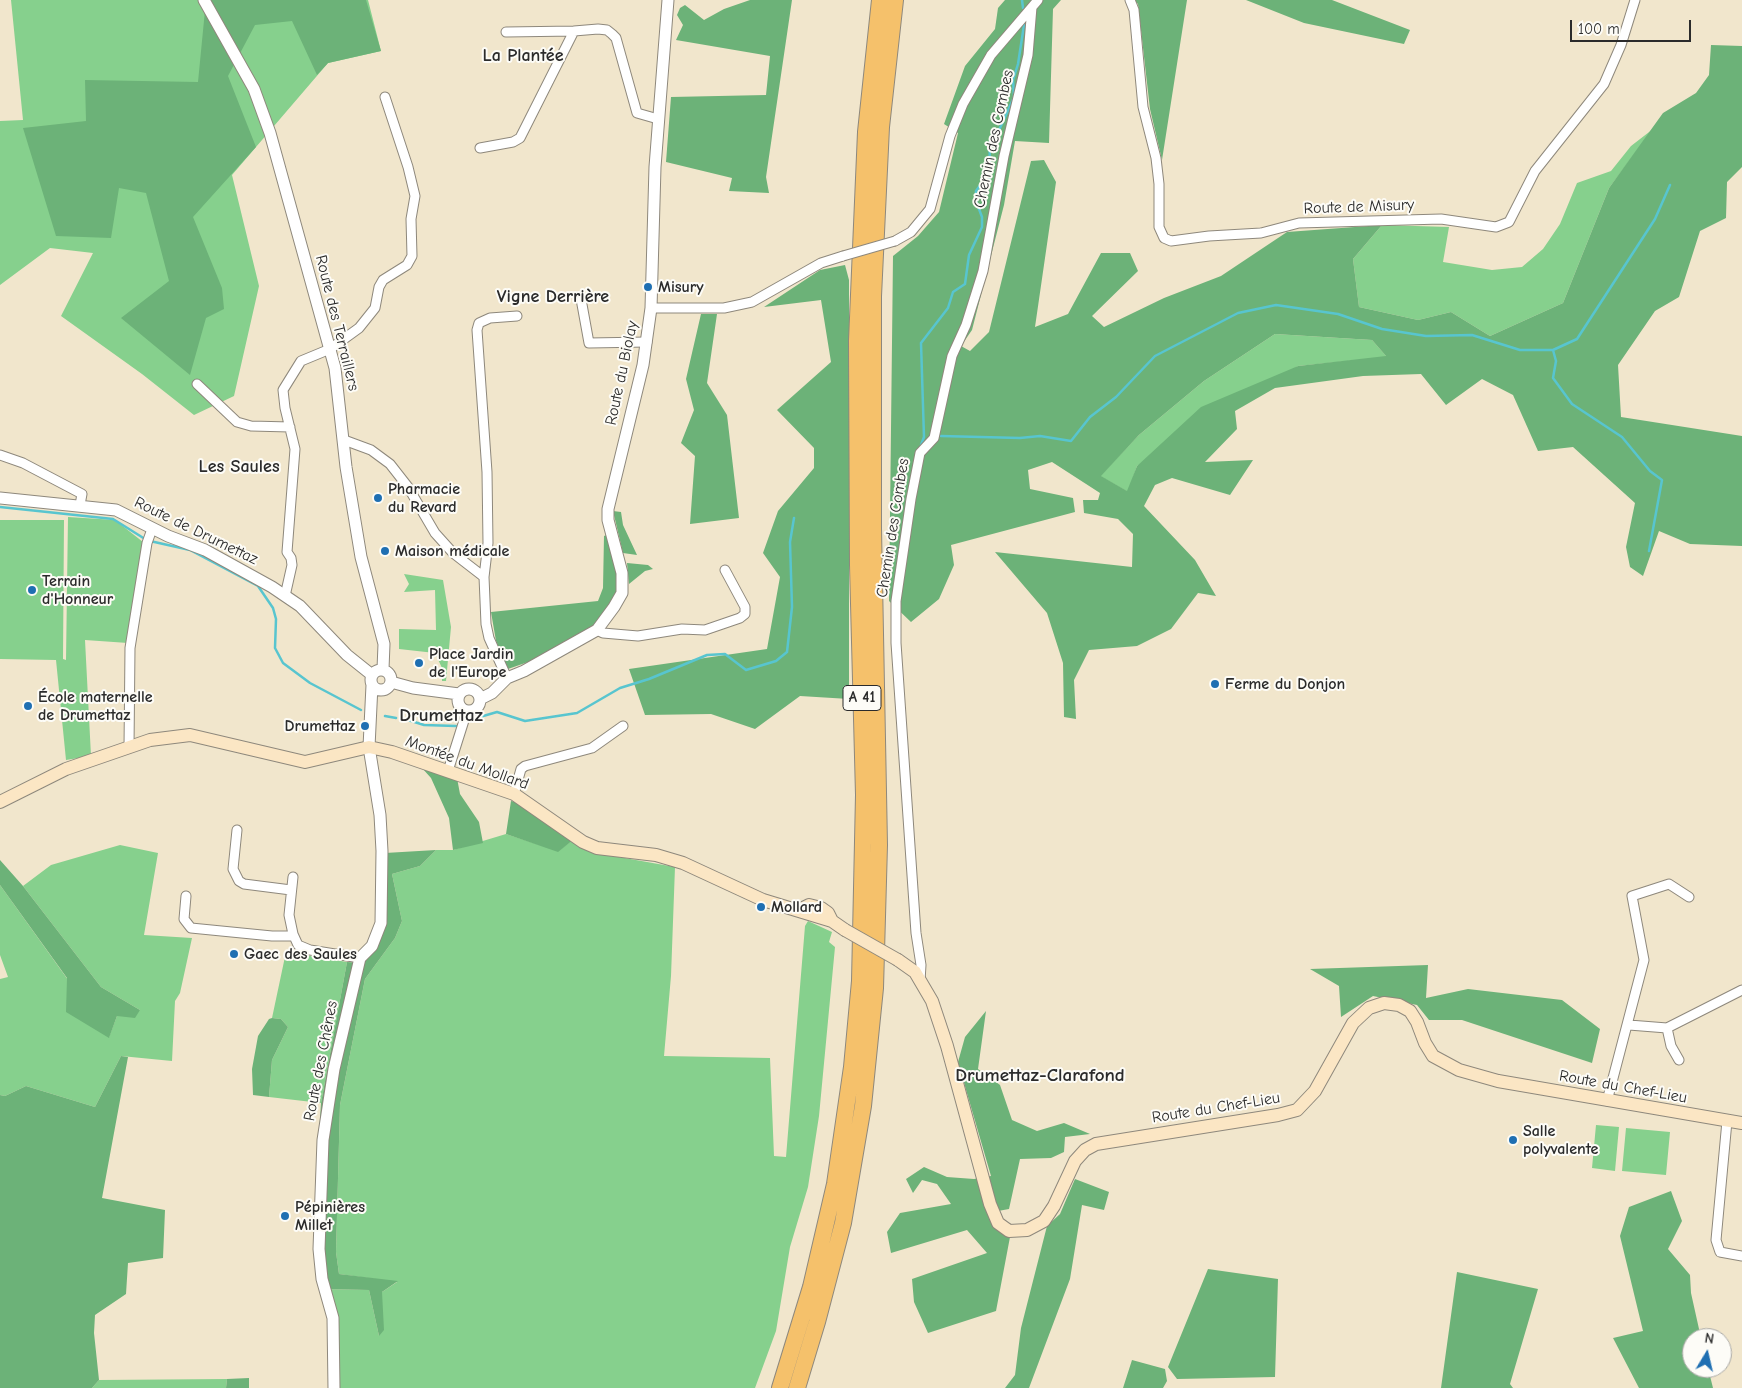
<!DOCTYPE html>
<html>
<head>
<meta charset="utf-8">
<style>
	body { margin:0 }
	#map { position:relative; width:1742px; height:1388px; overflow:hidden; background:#f1e6cc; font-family:"Comic Neue",sans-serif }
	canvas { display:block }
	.north { position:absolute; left:1682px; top:1328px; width:50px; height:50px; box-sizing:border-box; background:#fdfcf7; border:1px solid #a9a8a5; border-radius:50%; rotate:9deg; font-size:14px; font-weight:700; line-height:20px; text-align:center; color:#2b2b2b }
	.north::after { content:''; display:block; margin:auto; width:18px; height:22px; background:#1f6fb2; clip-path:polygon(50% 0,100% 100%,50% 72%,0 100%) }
	.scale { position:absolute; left:1570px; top:20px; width:121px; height:22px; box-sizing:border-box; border:2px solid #2b2b2b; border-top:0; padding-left:6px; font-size:15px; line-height:18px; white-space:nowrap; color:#2b2b2b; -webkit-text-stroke:4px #fdfcf7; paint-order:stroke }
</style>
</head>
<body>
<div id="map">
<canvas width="1742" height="1388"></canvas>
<div class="north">N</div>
<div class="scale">100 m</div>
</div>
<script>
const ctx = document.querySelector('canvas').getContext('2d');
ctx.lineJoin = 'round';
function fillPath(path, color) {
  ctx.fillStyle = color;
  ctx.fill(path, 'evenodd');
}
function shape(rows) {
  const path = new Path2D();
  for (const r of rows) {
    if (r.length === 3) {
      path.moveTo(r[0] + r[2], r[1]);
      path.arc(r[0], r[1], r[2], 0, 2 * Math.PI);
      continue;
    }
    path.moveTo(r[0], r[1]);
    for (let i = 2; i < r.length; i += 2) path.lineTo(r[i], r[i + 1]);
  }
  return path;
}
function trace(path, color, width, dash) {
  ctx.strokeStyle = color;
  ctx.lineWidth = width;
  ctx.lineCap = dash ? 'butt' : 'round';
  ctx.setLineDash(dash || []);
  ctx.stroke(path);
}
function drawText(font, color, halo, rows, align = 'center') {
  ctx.font = font + ' "Comic Neue",sans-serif';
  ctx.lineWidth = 4;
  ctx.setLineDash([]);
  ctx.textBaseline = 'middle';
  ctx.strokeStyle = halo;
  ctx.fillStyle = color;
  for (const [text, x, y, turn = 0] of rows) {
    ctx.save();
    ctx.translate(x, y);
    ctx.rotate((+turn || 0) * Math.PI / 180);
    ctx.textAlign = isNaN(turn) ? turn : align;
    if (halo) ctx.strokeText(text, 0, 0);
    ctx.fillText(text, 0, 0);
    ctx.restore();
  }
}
const green = shape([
	[11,0,368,0,381,51,328,63,232,175,259,286,234,396,194,415,142,374,61,316,93,253,50,248,0,285,0,121,23,120],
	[1653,129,1609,188,1563,303,1490,336,1451,312,1418,320,1359,307,1353,259,1382,225,1449,227,1443,262,1492,270,1522,267,1543,249,1560,224,1577,183,1611,171,1631,146],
	[1275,334,1372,340,1387,357,1298,366,1137,466,1128,492,1100,476,1139,435,1204,381],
	[68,517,115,520,143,542,128,643,85,640,91,756,66,760,56,660,0,659,0,520,64,520,63,659,66,660],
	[404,574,443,580,451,627,446,681,442,681,442,668,435,653,399,649,399,629,436,630,435,590,404,592,409,584],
	[506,834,558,851,573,840,591,852,675,867,671,976,664,1056,770,1058,774,1156,786,1157,805,926,808,921,832,932,829,942,835,947,819,1116,808,1187,790,1247,776,1331,755,1388,329,1388,329,1319,321,1289,369,1290,379,1336,382,1292,397,1282,339,1274,336,1252,340,1105,365,979,395,938,402,921,392,874,420,866,436,850,453,850],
	[120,845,158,853,144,935,192,938,180,993,175,1001,172,1061,121,1056,95,1107,26,1086,5,1096,0,1095,0,979,8,977,0,955,0,885,109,1037,117,1016,140,1010,101,987,23,886,51,865],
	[286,952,347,962,321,1103,269,1097,272,1060,288,1027,281,1019,272,1018],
	[1596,1125,1619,1127,1615,1171,1592,1168],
	[1626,1128,1670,1132,1666,1175,1622,1171],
	[227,1379,226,1388,92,1388,99,1380]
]);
const forest = shape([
	[206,0,366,0,381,51,328,63,317,75,292,21,255,25,228,76,256,147,193,217,222,288,224,309,206,318,190,375,121,318,169,281,146,193,119,188,111,238,56,236,23,128,86,121,85,80,198,82],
	[750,0,792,0,766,177,769,193,729,191,732,178,666,162,671,97,766,95,770,56,676,40,683,25,677,15,680,8,685,5,704,20,724,9],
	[1005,0,1061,0,1053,9,1049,143,1015,141,1004,205,972,330,961,346,970,351,989,332,1031,161,1044,160,1056,182,1035,327,1068,314,1101,253,1130,253,1138,271,1092,316,1104,327,1164,298,1221,276,1287,232,1382,225,1353,259,1359,307,1418,320,1451,312,1490,336,1563,303,1609,188,1663,113,1696,93,1709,75,1711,45,1742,46,1742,167,1727,182,1726,218,1700,231,1679,297,1655,311,1618,365,1621,417,1742,436,1742,546,1690,544,1659,531,1643,576,1630,567,1626,547,1635,503,1573,447,1538,451,1513,395,1482,379,1446,405,1421,374,1363,376,1275,388,1235,411,1237,429,1205,462,1253,460,1230,495,1172,478,1155,485,1144,506,1195,560,1216,596,1198,593,1171,629,1137,646,1089,650,1074,680,1076,719,1064,717,1063,663,1047,613,995,552,1132,567,1133,534,1118,519,1084,513,1083,500,1098,500,1100,493,1052,462,1028,470,1030,489,1073,498,1075,512,951,545,954,565,939,599,911,622,889,601,893,256,918,236,939,212,958,133,944,124,965,66,995,29,998,8],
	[1275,334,1372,340,1386,356,1298,366,1201,407,1137,466,1127,491,1101,476,1139,435,1204,381],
	[1134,0,1187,0,1162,160,1150,109,1138,4],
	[1246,0,1332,0,1410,30,1404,44,1304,23],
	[845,265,849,280,849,699,800,696,755,729,711,714,645,715,629,669,767,649,780,577,763,553,778,511,814,468,814,448,777,410,831,362,821,300,764,307,820,270],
	[701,314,717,314,707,383,727,415,739,518,690,524,695,456,681,443,694,410,686,379],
	[613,511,621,512,623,525,637,555,623,553],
	[609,534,619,578,618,591,608,608,592,627,528,662,508,669,496,641,491,612,598,601,603,588,604,536],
	[627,563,648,565,653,569,645,571,629,584],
	[422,768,457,778,460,794,479,822,483,843,453,850,449,818,431,778],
	[511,801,520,803,573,840,558,852,506,834],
	[436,850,420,866,392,874,402,921,395,938,365,979,340,1105,336,1252,339,1274,398,1281,382,1292,384,1330,379,1336,369,1290,321,1289,317,1276,314,1218,321,1103,347,962,363,963,382,937,385,853],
	[0,860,23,886,101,987,140,1010,135,1018,117,1016,109,1038,66,1012,67,978,0,885],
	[1428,965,1426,998,1468,989,1562,1000,1600,1029,1592,1063,1462,1020,1429,1020,1417,1005,1373,996,1341,1017,1339,986,1310,969],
	[986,1011,978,1069,1000,1085,1012,1120,1037,1131,1064,1123,1090,1134,1065,1137,1064,1152,1051,1158,1020,1159,1009,1209,998,1211,1010,1237,996,1311,928,1333,914,1302,912,1279,987,1253,967,1230,891,1253,887,1232,900,1213,951,1204,937,1184,922,1180,913,1193,906,1179,924,1167,947,1177,974,1179,991,1176,958,1062,965,1037],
	[272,1018,281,1019,288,1027,272,1060,269,1097,253,1095,252,1069,258,1036,269,1019],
	[121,1056,128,1057,102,1198,165,1210,163,1258,128,1263,126,1294,95,1315,94,1333,99,1380,92,1388,0,1388,0,1095,5,1096,26,1086,95,1107],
	[1075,1179,1109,1192,1104,1210,1082,1205,1070,1279,1029,1388,1005,1388,1015,1375,1021,1328,1047,1226,1060,1214],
	[1671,1191,1682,1221,1668,1249,1690,1275,1691,1293,1701,1338,1692,1338,1692,1368,1708,1368,1713,1388,1639,1388,1613,1338,1643,1331,1620,1236,1629,1207],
	[1208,1269,1278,1279,1275,1377,1177,1379,1168,1367],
	[1457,1272,1538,1289,1510,1384,1513,1388,1441,1388],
	[1132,1360,1165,1369,1167,1381,1163,1388,1123,1388],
	[249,1378,249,1388,226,1388,227,1379]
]);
const stream = shape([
	[1022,0,1023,8],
	[1553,350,1556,361,1553,378,1572,404,1622,437,1650,471,1662,480,1649,551],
	[941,436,1020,438,1040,436,1071,441,1090,417,1116,397,1155,356,1238,313,1276,305,1338,314,1382,329,1426,336,1472,335,1520,350,1553,350,1577,339,1655,219,1670,185],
	[921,445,924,437,921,343,948,308,953,292,965,284,969,255,982,227,982,217,976,201,976,191,981,184,989,180,990,142,1000,128,1014,97,1013,80,1018,64,1024,25],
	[0,507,113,519,145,539],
	[150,541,190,550,258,586,273,608,276,619,275,648,283,663,310,683,361,710],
	[385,716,396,718],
	[405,719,424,725,456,726],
	[473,719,497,712,525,721,577,713,620,688,649,679,707,655,725,654,746,670,776,661,787,652,792,607,790,542,794,518]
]);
const minor = shape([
	[1130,0,1134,10,1143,107,1156,158,1159,184,1159,227,1164,238,1171,241,1209,236,1261,233,1299,223,1441,219,1496,227,1509,222,1535,171,1604,84,1621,45,1635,0],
	[506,32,574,31],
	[480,148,513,142,520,138,574,31,598,29,607,30,612,34,616,38,637,113,658,119],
	[895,241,911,232,930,209,950,136,963,104,991,55,1038,0],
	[581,299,589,343,647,342],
	[651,308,724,308,752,302,821,263,843,256],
	[197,384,237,422,251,426,290,427],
	[344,440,371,450,390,464,408,487,435,533,453,553,484,577,486,624,489,638,507,678],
	[0,455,23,463,82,494,80,505],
	[484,577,488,543,487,472,477,330,479,323,490,318,517,316],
	[285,596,292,565,291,558,287,552,295,449,285,408,283,390,301,361,330,349,359,328,375,308,379,287,383,280,407,265,412,256,411,219,415,196,408,167,385,97],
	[597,630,603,633,638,636,682,629,705,630,740,618,745,614,745,607,725,570],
	[129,747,130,648,147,543,152,529],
	[448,771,467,711],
	[514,794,521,769,525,766,592,748,623,726],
	[237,830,233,869,239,881,244,884,291,890],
	[293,877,289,915,293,934,298,945,310,950,360,958],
	[186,896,184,919,191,928,272,936,293,936],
	[920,981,921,965,916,933,896,643,896,601,911,499,920,453,934,438,952,356,966,325,983,271,1004,156,1028,55,1032,7],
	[1629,1025,1667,1028,1742,990],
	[1667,1028,1671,1046,1679,1060],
	[1607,1101,1644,960,1632,896,1669,884,1689,897],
	[1727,1121,1716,1240,1720,1252,1742,1256]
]);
const tertiary = shape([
	[204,0,254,89,270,133,335,368,346,467,361,557,384,644,383,669],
	[0,498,116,510,168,536,205,550,272,587,300,606,347,655,372,675],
	[381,680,10],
	[391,682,413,688,459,694],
	[469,700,11],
	[480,699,492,693,507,678,524,671,597,630,614,607,622,593,622,573,608,520,608,509,643,365,651,308,655,167,668,0],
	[334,1388,333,1318,322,1279,319,1249,323,1140,334,1069,360,958,372,946,381,923,382,851,380,815,369,747,372,685]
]);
const secondary = shape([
	[0,802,66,769,150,740,190,735,305,762,369,747,392,752,514,794,583,842,597,848,656,855,683,863,763,900,832,921,845,930],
	[799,910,809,905,821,908,828,913,832,921],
	[898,960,915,972,932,1001,947,1046,990,1204,998,1223,1009,1231,1027,1230,1044,1221,1054,1206,1075,1161,1085,1150,1096,1144,1278,1115,1297,1110,1315,1091,1353,1023,1369,1008,1384,1003,1399,1005,1410,1011,1417,1022,1425,1043,1433,1056,1459,1070,1498,1081,1742,1123]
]);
const motorway = shape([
	[780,1388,811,1287,835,1184,852,1067,860,981,864,795,858,565,857,341,866,132,880,0],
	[797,1388,817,1322,843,1223,863,1106,875,988,879,845,873,528,873,296,881,127,895,0]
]);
const minorBridge = shape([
	[843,256,895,241]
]);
const secondaryBridge = shape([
	[845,930,898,960]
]);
const markers = [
	[648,287,5,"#1f6fb2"],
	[378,498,5,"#1f6fb2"],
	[385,551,5,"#1f6fb2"],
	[32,590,5,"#1f6fb2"],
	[419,663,5,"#1f6fb2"],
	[1215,684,5,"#1f6fb2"],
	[28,706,5,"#1f6fb2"],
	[365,726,5,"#1f6fb2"],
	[761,907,5,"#1f6fb2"],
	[234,954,5,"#1f6fb2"],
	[1513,1140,5,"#1f6fb2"],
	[285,1216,5,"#1f6fb2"]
];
const shields = [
	[862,698,38]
];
const shieldNames = [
	["A 41",862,698]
];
const streetNames = [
	["Chemin des Combes",994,139,-78],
	["Route de Misury",1359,207,-2],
	["Route des Terraillers",337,323,76],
	["Route du Biolay",622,373,-78],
	["Chemin des Combes",893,528,-81],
	["Route de Drumettaz",196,531,26],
	["Montée du Mollard",467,763,20],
	["Route des Chênes",321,1061,-79],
	["Route du Chef-Lieu",1623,1087,10],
	["Route du Chef-Lieu",1216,1108,-9]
];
const poiNames = [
	["Misury",658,287],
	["Pharmacie",388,489],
	["du Revard",388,507],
	["Maison médicale",395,551],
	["Terrain",42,581],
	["d'Honneur",42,599],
	["Place Jardin",429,654],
	["de l'Europe",429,672],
	["Ferme du Donjon",1225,684],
	["École maternelle",38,697],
	["de Drumettaz",38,715],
	["Drumettaz",355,726,"right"],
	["Mollard",771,907],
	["Gaec des Saules",244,954],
	["Salle",1523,1131],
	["polyvalente",1523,1149],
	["Pépinières",295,1207],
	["Millet",295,1225]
];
const neighbourhoodNames = [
	["La Plantée",523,56],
	["Vigne Derrière",553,297],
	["Les Saules",239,467]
];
const quarterNames = [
	["Drumettaz",441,716],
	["Drumettaz-Clarafond",1040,1076]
];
fillPath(green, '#86d08d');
fillPath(forest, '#6cb278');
trace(stream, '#58c5cf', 2.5);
trace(minor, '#8e887c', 11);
trace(tertiary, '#8e887c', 13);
trace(secondary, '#8e887c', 14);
trace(motorway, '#8e887c', 18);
trace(minor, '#fff', 9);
trace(tertiary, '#fff', 11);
trace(secondary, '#fbe6c4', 12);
trace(motorway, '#f5c16b', 16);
trace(minorBridge, '#8e887c', 11, []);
trace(secondaryBridge, '#8e887c', 14, []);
trace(minorBridge, '#fff', 9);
trace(secondaryBridge, '#fbe6c4', 12);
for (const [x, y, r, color] of markers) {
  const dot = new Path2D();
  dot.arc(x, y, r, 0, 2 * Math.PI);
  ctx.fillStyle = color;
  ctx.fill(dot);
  trace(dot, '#fdfcf7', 2);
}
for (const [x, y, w] of shields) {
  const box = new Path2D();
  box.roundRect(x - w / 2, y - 12.5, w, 25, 4);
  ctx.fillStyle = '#fdfcf7';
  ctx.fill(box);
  trace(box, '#2b2b2b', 1);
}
drawText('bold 15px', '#2b2b2b', null, shieldNames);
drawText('16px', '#2b2b2b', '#fdfcf7', streetNames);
drawText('bold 16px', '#2b2b2b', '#fdfcf7', poiNames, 'left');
drawText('bold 18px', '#2b2b2b', '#fdfcf7', neighbourhoodNames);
drawText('bold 19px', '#2b2b2b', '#fdfcf7', quarterNames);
</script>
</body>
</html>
